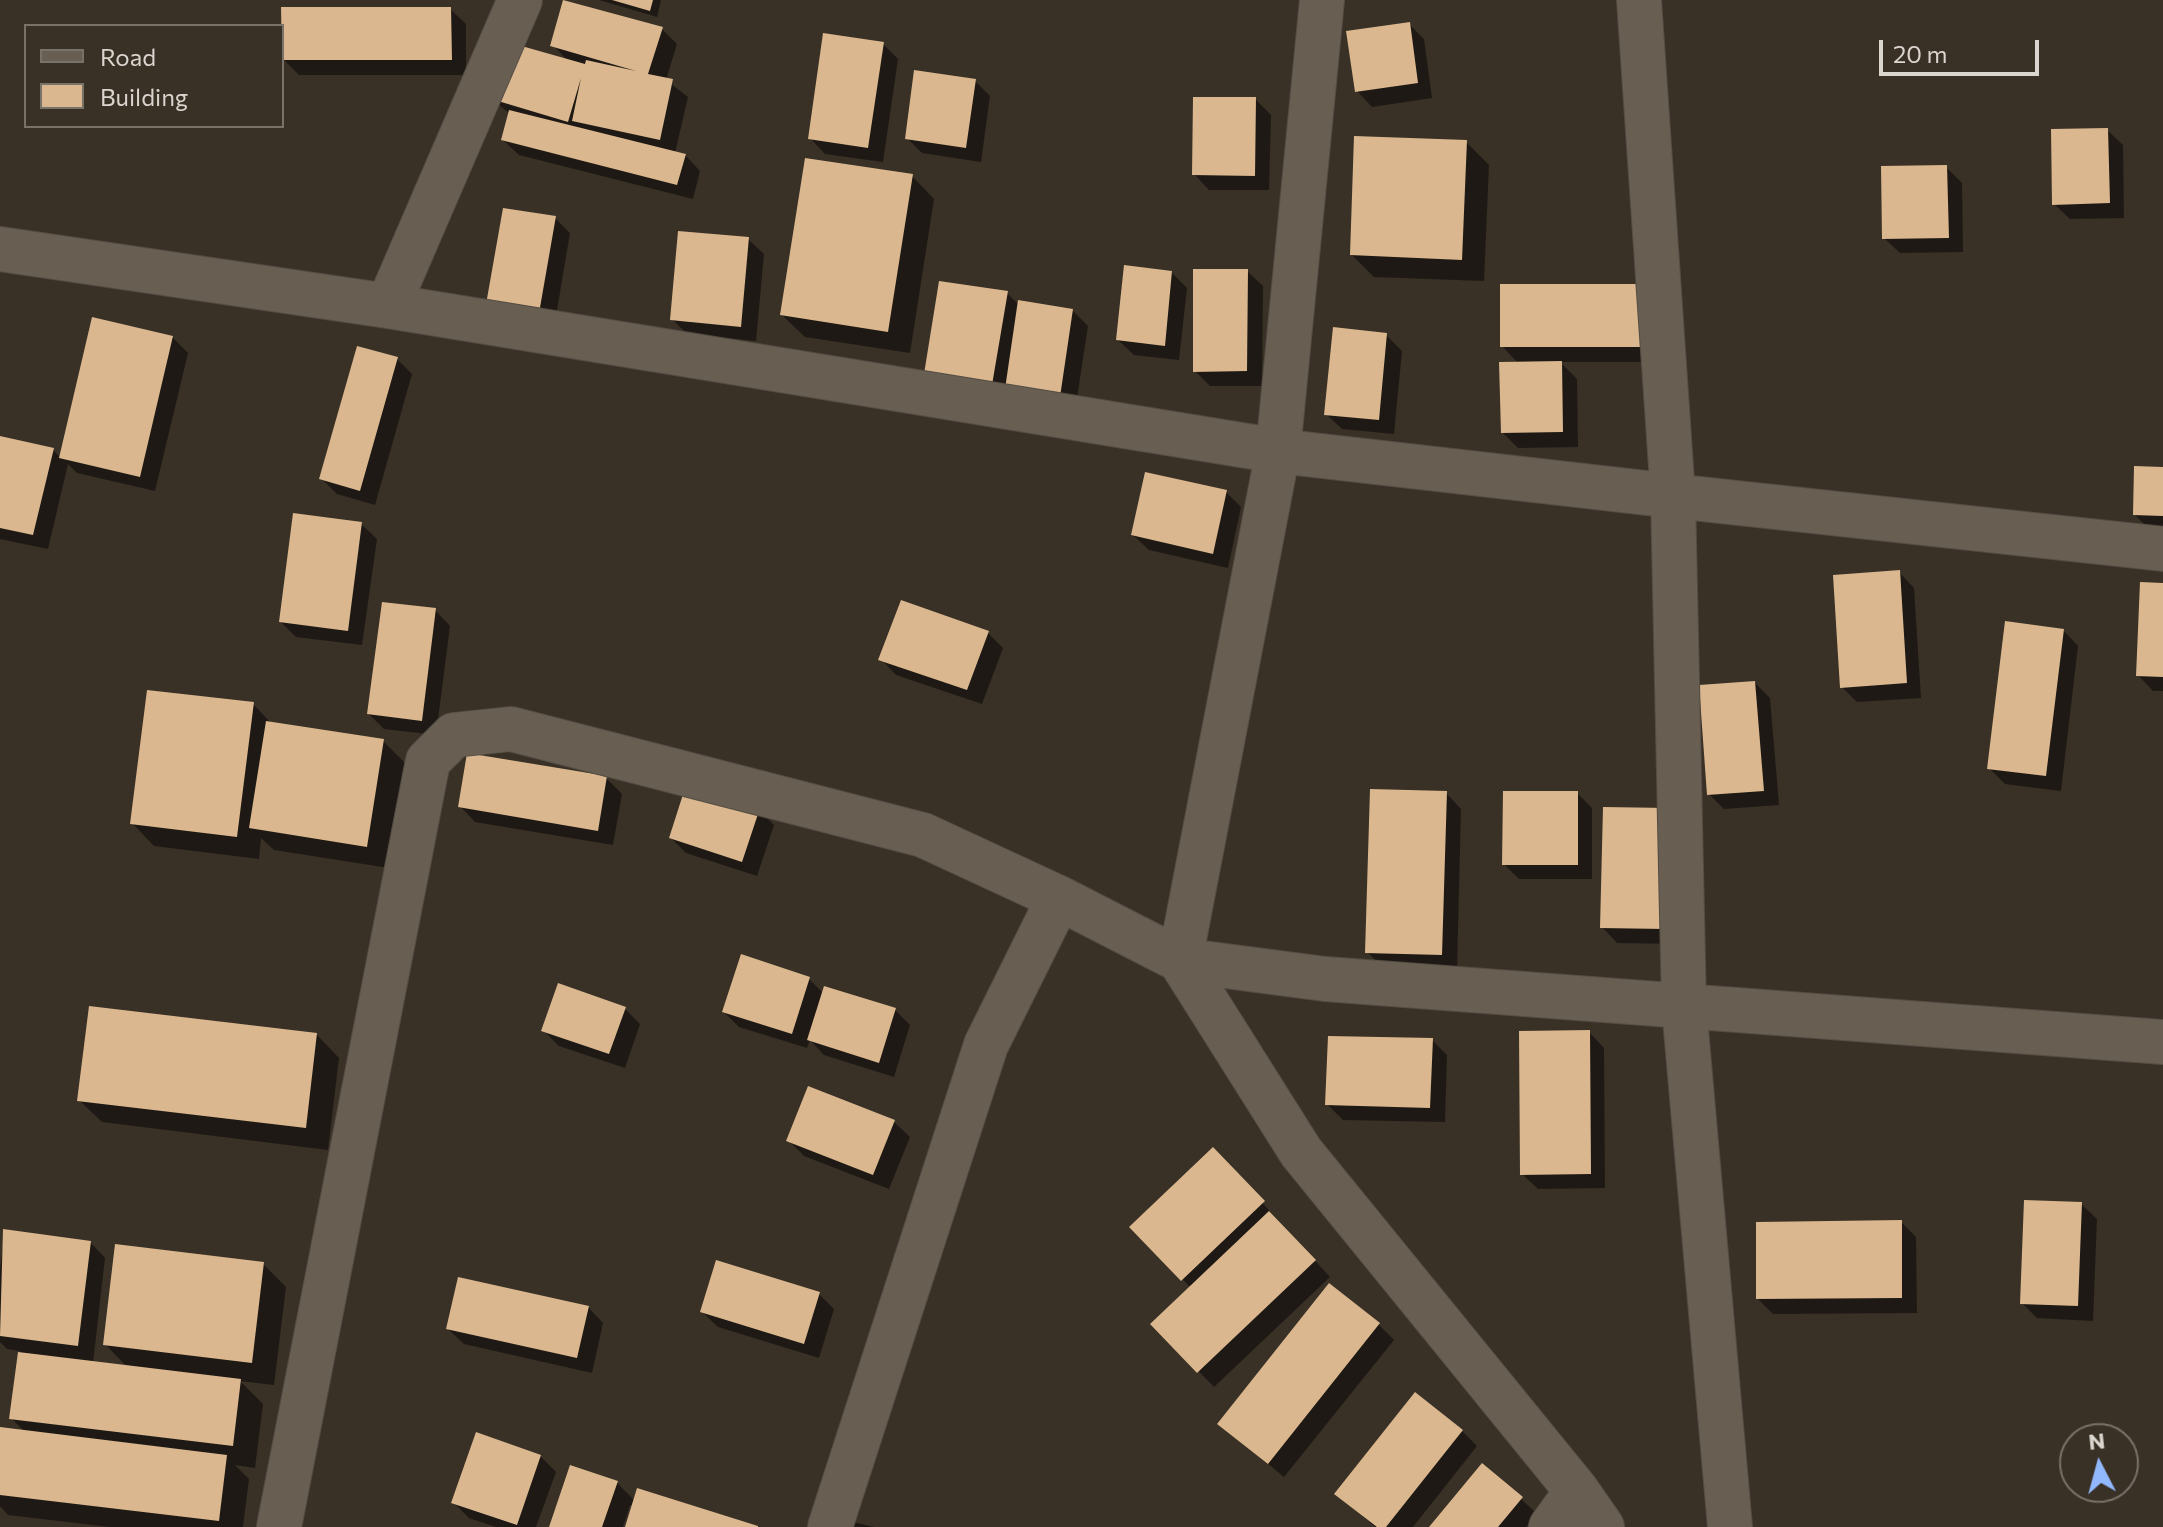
<!DOCTYPE html>
<html>
<head>
<meta charset="utf-8">
<style>
	body { margin:0 }
	#map { position:relative; width:2163px; height:1527px; overflow:hidden; background:#393026; font-family:Commissioner,sans-serif }
	canvas { display:block }
	.legend { position:absolute; left:24px; top:24px; width:260px; height:104px; box-sizing:border-box; background:#393026; border:2px solid #797269; margin:0; padding:10px 14px; list-style:none; font-size:24px; color:#dad5ce }
	.legend li { display:flex; align-items:center; gap:16px; height:40px }
	.legend b { width:40px; border:2px solid #797269 }
	.north { position:absolute; left:2059px; top:1423px; width:80px; height:80px; box-sizing:border-box; background:#393026; border:2px solid #797269; border-radius:50%; rotate:354deg; font-size:22px; font-weight:700; line-height:32px; text-align:center; color:#dad5ce }
	.north::after { content:''; display:block; margin:auto; width:28px; height:36px; background:#91b8fd; clip-path:polygon(50% 0,100% 100%,50% 72%,0 100%) }
	.scale { position:absolute; left:1879px; top:40px; width:160px; height:36px; box-sizing:border-box; border:4px solid #dad5ce; border-top:0; padding-left:10px; font-size:24px; line-height:28px; white-space:nowrap; color:#dad5ce; -webkit-text-stroke:6px #393026; paint-order:stroke }
</style>
</head>
<body>
<div id="map">
<canvas width="2163" height="1527"></canvas>
<ul class="legend">
<li><b style="height:10px;background:#685e52"></b>Road</li>
<li><b style="height:22px;background:#dab78e"></b>Building</li>
</ul>
<div class="north">N</div>
<div class="scale">20 m</div>
</div>
<script>
const ctx = document.querySelector('canvas').getContext('2d');
ctx.lineJoin = 'round';
function fillPath(path, color) {
  ctx.fillStyle = color;
  ctx.fill(path, 'evenodd');
}
function shape(rows) {
  const path = new Path2D();
  for (const r of rows) {
    path.moveTo(r[0], r[1]);
    for (let i = 2; i < r.length; i += 2) path.lineTo(r[i], r[i + 1]);
  }
  return path;
}
function trace(path, color, width, dash) {
  ctx.strokeStyle = color;
  ctx.lineWidth = width;
  ctx.lineCap = dash ? 'butt' : 'round';
  ctx.setLineDash(dash || []);
  ctx.stroke(path);
}
const shadow = shape([
	[599,0,661,0,657,17],
	[450,9,466,24,466,75,299,75,283,59],
	[1409,24,1424,39,1432,98,1372,107,1357,91],
	[662,29,677,44,666,80,688,97,675,153,685,155,700,171,693,199,519,155,503,140,510,114,490,97,569,62,553,45],
	[883,44,898,59,883,162,825,154,810,138],
	[975,81,990,96,981,162,922,153,907,138],
	[1255,99,1271,115,1269,190,1209,190,1194,174],
	[2107,130,2123,145,2124,218,2070,219,2054,204],
	[1466,142,1489,165,1484,281,1374,277,1352,255],
	[1946,167,1962,183,1963,252,1900,253,1884,238],
	[912,176,934,199,910,353,805,337,782,315],
	[555,218,570,233,553,334,502,325],
	[748,239,764,254,756,341,687,334,672,319],
	[1247,271,1263,286,1262,386,1210,386,1195,371],
	[1171,272,1187,288,1179,360,1134,355,1118,340],
	[1641,286,1656,362,1560,362,1577,379,1578,447,1518,448,1503,433,1519,364,1502,346],
	[1007,293,1020,306,1072,310,1088,326,1075,411,942,389],
	[1386,335,1402,351,1394,434,1342,429,1326,414],
	[172,337,188,353,155,491,77,473,68,464,48,549,0,539,0,438,53,450,61,458],
	[397,359,412,374,375,505,337,494,322,479],
	[2163,469,2163,530,2150,530,2135,515],
	[1226,492,1241,507,1228,568,1149,550,1133,535],
	[361,524,377,539,362,645,296,637,281,622],
	[1899,572,1914,588,1921,698,1857,702,1842,687],
	[2163,585,2163,691,2153,691,2138,675],
	[435,610,450,626,436,735,384,729,369,714],
	[2063,630,2078,646,2061,791,2005,784,1989,768],
	[988,633,1003,648,982,704,896,675,881,659],
	[1755,683,1770,698,1779,805,1724,809,1709,794],
	[253,704,272,724,383,741,406,764,389,868,274,850,261,838,259,859,154,846,132,823],
	[606,778,622,794,613,845,475,822,460,806],
	[1446,793,1461,809,1457,970,1383,967,1367,952],
	[1577,793,1592,808,1592,879,1519,879,1504,864],
	[1605,809,1680,944,1617,943,1602,927],
	[759,810,774,825,757,876,686,853,671,838],
	[742,957,809,979,823,993,895,1010,910,1025,894,1077,824,1055,810,1040,807,1048,739,1027,724,1012],
	[625,1009,640,1024,625,1068,559,1046,544,1031],
	[1589,1032,1604,1048,1605,1188,1538,1189,1522,1174],
	[317,1035,339,1058,328,1150,102,1122,79,1100],
	[1432,1040,1447,1055,1445,1122,1343,1120,1328,1105],
	[809,1089,894,1122,910,1137,889,1189,804,1156,788,1140],
	[1213,1149,1330,1277,1214,1387,1153,1324,1191,1288,1132,1227],
	[2081,1204,2097,1219,2093,1321,2037,1318,2022,1303],
	[1901,1222,1916,1237,1917,1313,1773,1314,1758,1299],
	[5,1232,90,1242,105,1258,93,1363,128,1368,105,1344,263,1264,286,1287,274,1385,240,1381,263,1404,255,1468,235,1465,249,1479,243,1527,110,1527,8,1515,0,1506,0,1429,25,1432,11,1418,20,1351,7,1349,0,1342,0,1270],
	[819,1294,834,1309,819,1358,718,1327,702,1312],
	[588,1307,603,1323,592,1373,464,1344,448,1329],
	[1378,1324,1394,1340,1284,1477,1219,1423],
	[1462,1431,1477,1446,1413,1527,1375,1527,1337,1494],
	[540,1456,556,1472,536,1527,496,1527,469,1518,454,1503],
	[617,1483,635,1501,754,1527,627,1527,634,1506,630,1505,623,1527,551,1527],
	[1521,1499,1537,1514,1526,1527,1431,1527],
	[853,1522,874,1527,852,1527]
]);
const building = shape([
	[563,0,663,27,648,74,673,79,660,140,572,121,581,78,568,122,488,98,504,41,585,64,586,60,636,71,550,46],
	[612,0,653,0,650,11],
	[281,7,451,7,452,60,282,60],
	[1410,22,1418,83,1355,92,1346,31],
	[823,33,884,42,868,148,808,139],
	[914,70,976,79,966,148,905,139],
	[1193,97,1256,97,1255,176,1192,175],
	[509,110,686,154,677,185,501,140],
	[2108,128,2110,203,2052,205,2051,129],
	[1354,136,1467,140,1462,260,1350,255],
	[805,158,913,174,888,332,780,315],
	[1947,165,1949,238,1882,239,1881,166],
	[503,208,556,216,538,319,485,310],
	[678,231,749,237,741,327,670,320],
	[1124,265,1172,271,1165,346,1116,340],
	[1193,269,1248,269,1247,371,1193,372],
	[939,281,1008,291,992,385,924,374],
	[1500,284,1642,284,1642,347,1500,347],
	[1018,300,1073,309,1060,397,1005,389],
	[92,317,173,336,140,477,59,458],
	[1333,327,1387,333,1379,420,1324,415],
	[357,346,398,357,360,491,319,479],
	[1562,361,1563,432,1501,433,1499,362],
	[0,436,54,448,33,535,0,528],
	[2134,466,2163,467,2163,516,2133,515],
	[1145,472,1227,490,1213,554,1131,535],
	[293,513,362,522,348,631,279,622],
	[1900,570,1907,683,1840,688,1833,575],
	[2140,582,2163,583,2163,677,2136,676],
	[901,600,989,631,967,690,878,660],
	[382,602,436,608,422,721,367,714],
	[2005,621,2064,629,2046,776,1987,769],
	[1755,681,1764,791,1707,795,1699,685],
	[147,690,254,702,237,837,130,824],
	[266,721,384,739,367,847,249,828],
	[467,753,607,776,598,831,458,807],
	[686,785,760,808,742,862,669,838],
	[1370,789,1447,791,1442,955,1365,953],
	[1503,791,1578,791,1578,865,1502,865],
	[1603,807,1668,808,1665,929,1600,928],
	[741,954,810,977,792,1034,722,1012],
	[558,983,626,1007,609,1054,541,1031],
	[824,986,896,1008,879,1063,807,1040],
	[89,1006,317,1033,306,1128,77,1101],
	[1590,1030,1591,1174,1520,1175,1519,1031],
	[1328,1036,1433,1038,1430,1108,1325,1105],
	[808,1086,895,1120,873,1175,786,1141],
	[1213,1147,1265,1201,1181,1281,1129,1227],
	[2024,1200,2082,1202,2078,1306,2020,1304],
	[1269,1211,1316,1260,1197,1373,1150,1324],
	[1902,1220,1902,1298,1756,1299,1756,1222],
	[3,1229,91,1241,78,1346,0,1336],
	[115,1244,264,1262,252,1363,103,1345],
	[716,1260,820,1292,804,1344,700,1312],
	[458,1277,589,1306,577,1358,446,1329],
	[1329,1283,1380,1323,1268,1464,1217,1424],
	[18,1352,241,1379,233,1446,9,1419],
	[1415,1392,1463,1430,1386,1527,1377,1527,1334,1494],
	[0,1427,227,1455,219,1521,0,1495],
	[476,1432,541,1455,517,1525,451,1503],
	[1482,1463,1523,1497,1498,1527,1429,1527],
	[570,1465,618,1481,602,1527,549,1527],
	[637,1488,758,1526,758,1527,625,1527]
]);
const minor = shape([
	[1322,0,1278,451,1180,960,1301,1152,1577,1491,1602,1527],
	[0,249,388,306,1278,451,1673,496,1639,0],
	[388,306,520,0],
	[279,1527,428,761,454,735,511,729,923,835,1059,898],
	[830,1527,986,1045,1059,898,1180,960,1325,979,2163,1042],
	[1551,1527,1577,1491],
	[1730,1527,1684,1007,1673,496,2163,549]
]);
fillPath(shadow, '#0007');
fillPath(building, '#dab78e');
trace(minor, '#544d44', 46);
trace(minor, '#685e52', 44);
</script>
</body>
</html>
